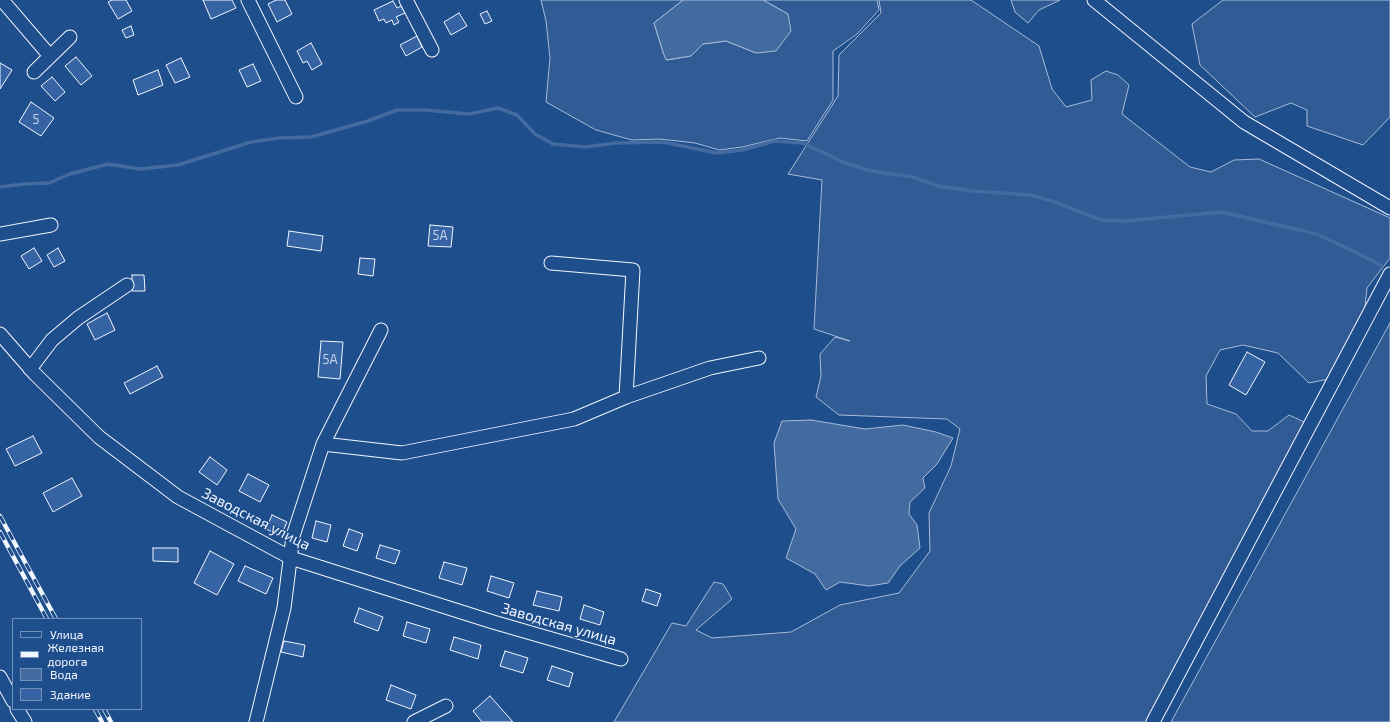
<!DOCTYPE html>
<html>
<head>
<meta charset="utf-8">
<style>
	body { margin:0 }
	#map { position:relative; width:1390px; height:722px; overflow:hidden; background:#1f4e8c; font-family:"Exo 2",sans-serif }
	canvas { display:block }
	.legend { position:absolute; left:12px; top:618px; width:130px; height:92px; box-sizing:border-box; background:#1f4e8c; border:1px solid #7391ba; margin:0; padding:5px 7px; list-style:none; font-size:12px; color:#f2f6ff }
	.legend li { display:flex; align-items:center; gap:8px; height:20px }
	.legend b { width:20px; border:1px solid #7391ba }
</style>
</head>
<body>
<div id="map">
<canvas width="1390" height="722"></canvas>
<ul class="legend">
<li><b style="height:5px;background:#1f4e8c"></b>Улица</li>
<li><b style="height:5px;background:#f2f6ff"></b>Железная дорога</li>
<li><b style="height:11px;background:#446ba0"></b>Вода</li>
<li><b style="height:11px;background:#3563a3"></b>Здание</li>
</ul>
</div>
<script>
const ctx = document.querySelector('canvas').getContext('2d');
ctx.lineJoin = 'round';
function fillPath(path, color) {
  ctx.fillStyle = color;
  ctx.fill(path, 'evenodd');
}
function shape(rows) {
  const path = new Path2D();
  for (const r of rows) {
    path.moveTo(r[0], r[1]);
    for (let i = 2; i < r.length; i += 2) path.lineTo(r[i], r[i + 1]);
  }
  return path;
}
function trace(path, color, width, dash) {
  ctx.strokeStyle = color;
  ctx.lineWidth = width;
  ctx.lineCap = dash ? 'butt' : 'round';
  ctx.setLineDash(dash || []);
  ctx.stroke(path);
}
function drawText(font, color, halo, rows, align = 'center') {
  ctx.font = font + ' "Exo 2",sans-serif';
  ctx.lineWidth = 3;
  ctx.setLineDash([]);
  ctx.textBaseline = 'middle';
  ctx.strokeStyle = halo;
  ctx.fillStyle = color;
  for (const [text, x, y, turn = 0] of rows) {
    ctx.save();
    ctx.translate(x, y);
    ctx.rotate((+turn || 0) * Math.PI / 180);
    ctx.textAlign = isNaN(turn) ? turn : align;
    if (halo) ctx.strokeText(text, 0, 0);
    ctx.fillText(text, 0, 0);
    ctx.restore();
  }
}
const built = shape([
	[541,0,683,0,654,23,663,52,667,60,691,56,703,44,726,41,756,53,788,14,763,0,877,0,879,10,857,34,833,51,833,100,807,141,780,138,742,147,719,150,695,143,660,139,632,140,596,130,546,102,550,58,546,21,541,0],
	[879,0,971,0,1039,46,1052,89,1066,107,1092,100,1091,80,1106,71,1118,75,1129,85,1122,114,1190,167,1211,172,1234,160,1259,159,1390,218,1390,258,1367,288,1362,335,1338,377,1309,383,1278,353,1243,345,1220,350,1206,376,1207,404,1236,414,1252,431,1268,431,1289,415,1313,426,1155,722,614,722,672,623,686,626,714,582,723,584,732,599,696,630,712,638,791,632,840,605,899,593,930,551,929,513,951,466,960,429,947,419,839,415,816,397,821,376,820,354,835,337,850,341,814,329,822,180,788,174,838,96,839,55,881,13,879,0],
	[1011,0,1060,0,1039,10,1028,23,1015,12,1011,0],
	[1223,0,1390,0,1390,117,1363,145,1307,126,1307,110,1291,103,1255,117,1200,65,1192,24,1223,0],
	[1390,323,1390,722,1171,722,1390,323]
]);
const water = shape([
	[683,0,763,0,788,14,791,31,776,51,756,53,726,41,703,44,691,56,666,60,663,52,654,23,683,0],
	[811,420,865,429,903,425,936,432,953,438,937,464,923,478,925,488,910,502,909,514,917,525,920,548,900,566,888,583,869,586,840,582,826,590,815,574,786,558,796,529,778,499,774,443,782,421,811,420]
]);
const stream = shape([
	[0,187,24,184,49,183,70,174,108,164,140,169,178,165,251,142,279,138,311,137,368,121,397,110,426,110,469,114,498,108,517,115,535,134,553,144,585,147,616,143,663,142,717,153,742,150,775,141,803,143,843,162,871,171,913,177,938,186,973,191,1031,195,1055,202,1101,220,1125,221,1221,212,1317,234,1359,254,1382,266]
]);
const building = shape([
	[112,0,126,0,132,11,118,19,108,2,112,0],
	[203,0,232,0,236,8,211,19,203,0],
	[276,0,285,0,292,14,277,22,268,4,276,0],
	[393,1,397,8,401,6,405,13,396,17,399,22,394,25,392,20,386,23,384,19,379,21,374,10,393,1],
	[487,11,492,21,485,24,480,14,487,11],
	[459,13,467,26,451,35,444,22,459,13],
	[131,26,134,35,126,38,122,30,131,26],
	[417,36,422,47,406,56,400,45,417,36],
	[311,43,322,64,312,70,307,61,303,63,297,51,311,43],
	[76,57,92,76,81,85,65,66,76,57],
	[181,58,190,77,175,83,166,65,181,58],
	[0,63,12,70,0,89,0,63],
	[253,64,261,81,247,87,239,70,253,64],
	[158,70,163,85,138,95,133,80,158,70],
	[52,77,65,92,55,101,41,86,52,77],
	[31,102,54,118,41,136,19,122,31,102],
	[430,225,453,227,451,247,428,246,430,225],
	[289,231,323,236,321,251,287,246,289,231],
	[34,248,42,261,29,269,21,256,34,248],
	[58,248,65,261,54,267,47,255,58,248],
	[360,258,375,259,373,276,358,274,360,258],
	[132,275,144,275,145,291,132,291,132,275],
	[107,313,115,330,95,340,87,324,107,313],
	[321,341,343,342,340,379,318,377,321,341],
	[1247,352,1265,362,1246,395,1229,385,1247,352],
	[157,366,163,377,130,394,124,383,157,366],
	[33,436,42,453,15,466,6,449,33,436],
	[210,457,227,470,217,485,199,472,210,457],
	[248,474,269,485,260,502,239,491,248,474],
	[72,478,82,496,53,512,43,493,72,478],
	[272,515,287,522,281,536,266,529,272,515],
	[316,521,331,525,327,542,312,538,316,521],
	[349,529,363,534,357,551,343,546,349,529],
	[380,545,400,551,395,564,376,558,380,545],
	[153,548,178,548,178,562,153,561,153,548],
	[210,551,234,564,217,595,194,583,210,551],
	[444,562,467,568,462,585,439,578,444,562],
	[245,566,273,578,266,594,238,581,245,566],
	[491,576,514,583,509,598,487,591,491,576],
	[646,589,661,594,657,606,642,601,646,589],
	[537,591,562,597,559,611,533,605,537,591],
	[584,605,604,612,600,625,580,619,584,605],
	[359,608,383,617,378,631,354,622,359,608],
	[407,622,430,629,426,643,403,636,407,622],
	[454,637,481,645,478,659,450,650,454,637],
	[284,641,305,645,303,657,281,652,284,641],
	[505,651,528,658,523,673,500,666,505,651],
	[552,666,573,673,569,687,547,680,552,666],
	[391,685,416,695,411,709,386,700,391,685],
	[490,696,513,722,482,722,473,711,490,696]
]);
const minor = shape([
	[2,0,50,56],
	[248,0,296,97],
	[406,0,432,50],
	[1094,0,1244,122,1390,208],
	[34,72,70,37],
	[0,234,51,225],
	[551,263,633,270,626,397],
	[0,334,35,374,99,437,178,497,291,558,493,622,621,659],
	[30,369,52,340,78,318,127,285],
	[323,444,402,453,574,419,626,397,710,368,759,358],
	[0,677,13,701],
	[17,709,25,722],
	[256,722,284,608,293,536,323,444,381,330],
	[414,722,446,706],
	[1153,722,1390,274]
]);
const rail = shape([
	[0,516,56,619],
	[0,532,47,619],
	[95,709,102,722],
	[104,709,111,722]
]);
const numberNames = [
	["5",36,120],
	["5А",440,236],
	["5А",330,360]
];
const streetNames = [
	["Заводская улица",256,519,27],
	["Заводская улица",559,624,16]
];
fillPath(built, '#305b95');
trace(built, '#a8bbd7', 1);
fillPath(water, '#446ba0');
trace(water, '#a8bbd7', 1);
trace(stream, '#446ba0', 3.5);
fillPath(building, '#3563a3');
trace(building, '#f2f6ff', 1);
trace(minor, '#f2f6ff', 15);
trace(minor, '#1f4e8c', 13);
trace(rail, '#f2f6ff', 4.5);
trace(rail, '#1f4e8c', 3, [9]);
drawText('13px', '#c3d1e8', null, numberNames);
drawText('15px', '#f2f6ff', '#1f4e8c', streetNames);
</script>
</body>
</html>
